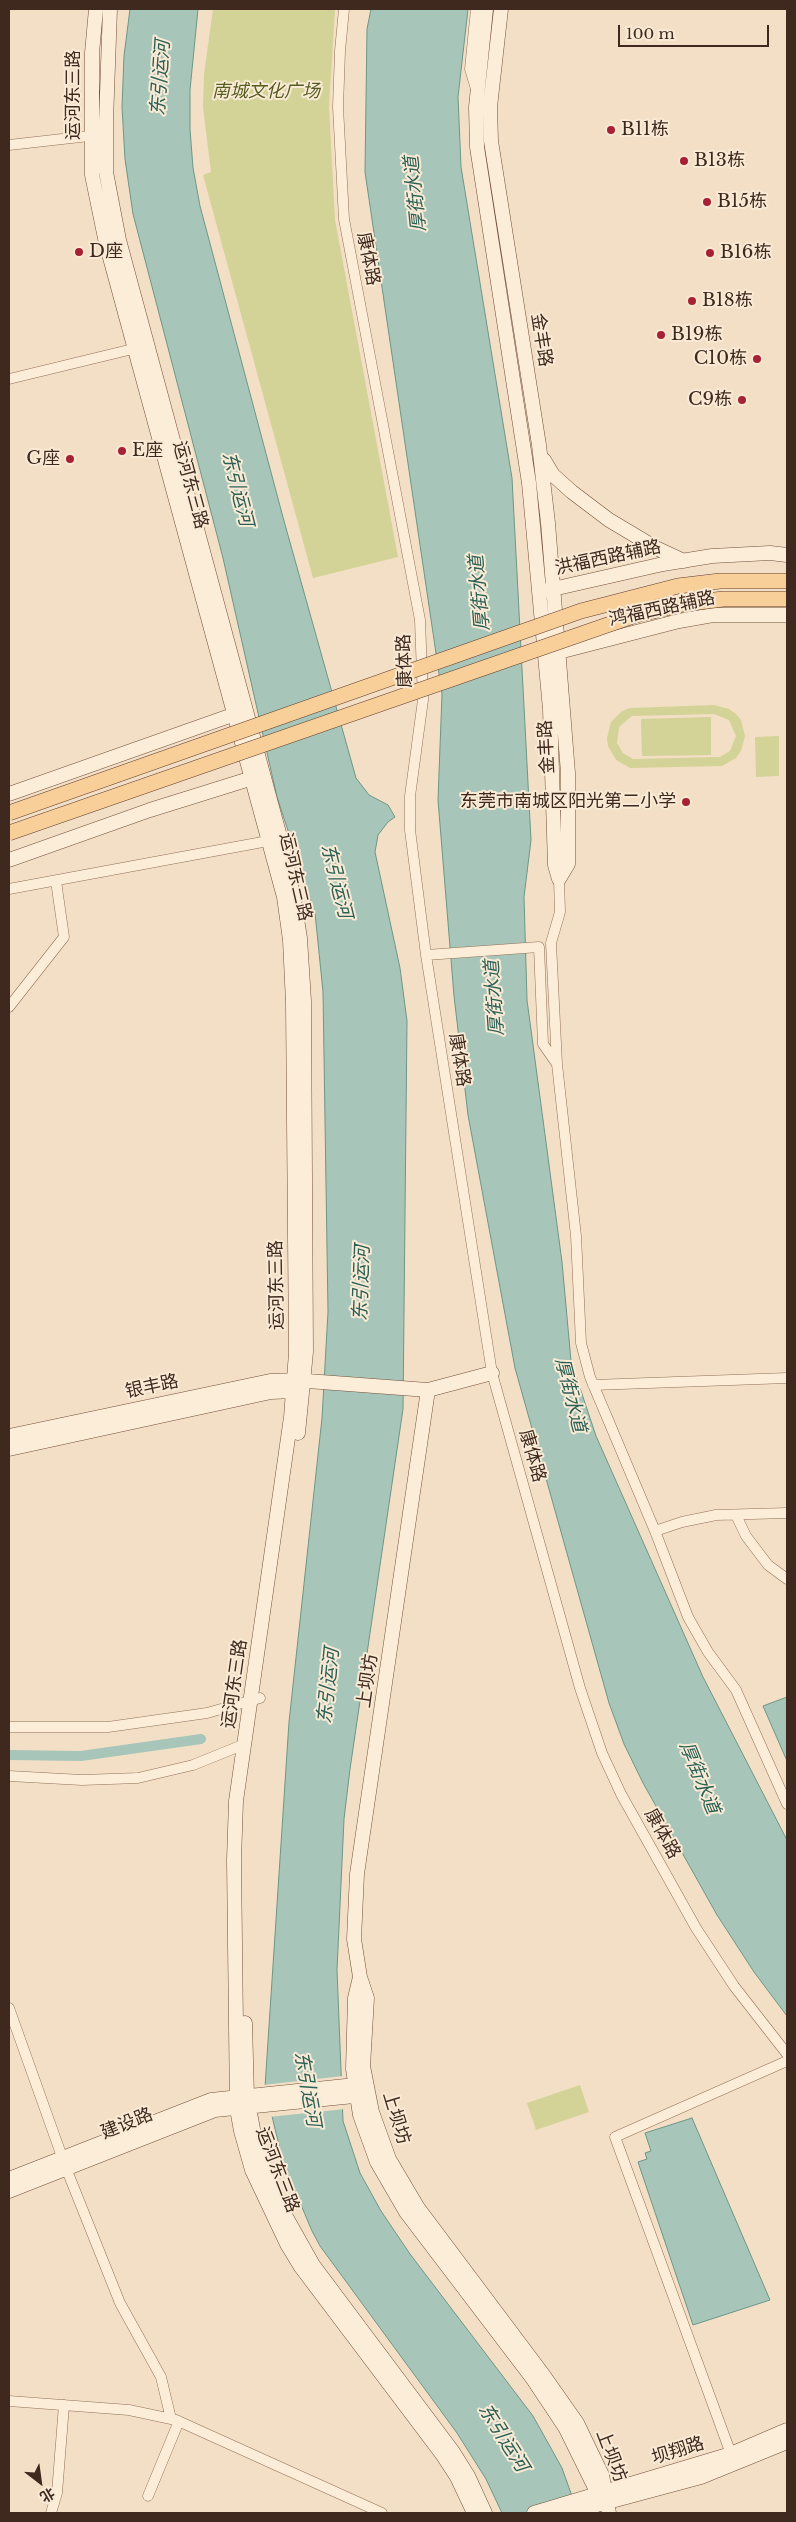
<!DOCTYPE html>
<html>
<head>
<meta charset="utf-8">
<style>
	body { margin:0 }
	#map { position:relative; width:796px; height:2522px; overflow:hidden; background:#f3dfc5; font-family:"Libre Baskerville","Noto Sans SC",serif }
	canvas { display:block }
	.frame { position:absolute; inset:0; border:10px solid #3f291e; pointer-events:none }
	.north { position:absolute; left:15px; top:2457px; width:50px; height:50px; -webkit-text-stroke:4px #f9ead5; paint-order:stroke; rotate:150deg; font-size:14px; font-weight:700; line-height:20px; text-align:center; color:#3f291e }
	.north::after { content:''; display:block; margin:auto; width:18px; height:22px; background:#3f291e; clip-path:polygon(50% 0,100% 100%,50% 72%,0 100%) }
	.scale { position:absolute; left:618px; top:25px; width:151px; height:22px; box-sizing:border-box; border:2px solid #3f291e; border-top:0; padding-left:6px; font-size:15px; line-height:18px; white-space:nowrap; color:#3f291e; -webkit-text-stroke:4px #f9ead5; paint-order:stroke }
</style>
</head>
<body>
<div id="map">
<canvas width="796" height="2522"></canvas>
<div class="frame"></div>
<div class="north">北</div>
<div class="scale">100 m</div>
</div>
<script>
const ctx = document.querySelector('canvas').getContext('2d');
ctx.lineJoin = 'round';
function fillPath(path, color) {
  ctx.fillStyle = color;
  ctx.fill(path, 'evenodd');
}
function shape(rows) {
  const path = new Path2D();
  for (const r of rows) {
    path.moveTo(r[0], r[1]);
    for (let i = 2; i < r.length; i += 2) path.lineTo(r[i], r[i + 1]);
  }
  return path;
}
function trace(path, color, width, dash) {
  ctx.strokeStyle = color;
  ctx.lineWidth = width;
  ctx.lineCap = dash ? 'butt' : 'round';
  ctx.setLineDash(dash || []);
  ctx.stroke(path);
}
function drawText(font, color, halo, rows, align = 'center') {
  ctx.font = font + ' "Libre Baskerville","Noto Sans SC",serif';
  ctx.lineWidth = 4;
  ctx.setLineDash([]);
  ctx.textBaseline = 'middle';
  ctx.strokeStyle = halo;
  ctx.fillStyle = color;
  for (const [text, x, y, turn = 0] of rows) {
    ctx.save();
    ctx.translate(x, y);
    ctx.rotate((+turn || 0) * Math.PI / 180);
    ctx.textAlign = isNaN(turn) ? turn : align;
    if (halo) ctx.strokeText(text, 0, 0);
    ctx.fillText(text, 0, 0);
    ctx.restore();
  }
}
const green = shape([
	[213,9,335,9,329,107,335,220,398,557,313,578,203,175,211,172,203,107,204,74],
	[714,705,729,709,736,714,741,720,745,736,741,751,736,758,722,766,630,768,616,760,608,746,607,738,611,722,622,711,630,708],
	[714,714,729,720,736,736,730,751,720,757,633,759,623,753,617,743,619,727,632,716],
	[711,717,711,755,642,756,641,719],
	[779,736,779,776,756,777,755,737],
	[580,2085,589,2112,536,2130,527,2103]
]);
const water = shape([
	[130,9,198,9,190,90,190,129,193,168,200,206,284,521,356,778,369,795,388,805,395,817,388,822,378,835,375,852,400,968,407,1021,403,1409,350,1769,344,1819,337,1970,343,2121,360,2173,381,2211,410,2254,533,2416,562,2468,578,2513,502,2513,486,2479,457,2433,320,2246,312,2231,283,2162,265,2087,289,1722,322,1418,328,1312,323,992,315,913,277,797,223,558,133,214,125,159,122,107,124,56,130,9],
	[371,9,468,9,458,97,461,167,512,478,531,840,524,897,527,1000,562,1262,571,1361,596,1436,703,1677,787,1840,787,2016,754,1972,717,1915,643,1783,624,1744,609,1703,515,1368,468,1115,454,996,438,800,442,694,365,172,367,29,371,9],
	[787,1697,787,1761,763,1706,787,1697],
	[692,2118,770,2300,693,2325,638,2162,647,2159,645,2153,651,2151,645,2133,692,2118]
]);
const pier = shape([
	[343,2076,345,2109,269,2117,263,2085]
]);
const canal = shape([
	[9,1755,81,1756,201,1739]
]);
const street = shape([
	[344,9,340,51,338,107,344,219,420,620,423,700,410,796,410,830,426,955,492,1373,580,1688,602,1753,621,1794,696,1928,734,1986,787,2054],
	[476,89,470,69,476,9],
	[9,145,98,135],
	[9,379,141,347],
	[559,879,560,912,551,943,557,1064,576,1236,581,1343,590,1377,655,1531,688,1617,708,1652,736,1690,787,1804],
	[9,889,268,841],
	[426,955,539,947,543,1044,557,1064],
	[9,1007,64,937,56,881],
	[593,1385,787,1378],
	[736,1515,746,1536,768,1565,787,1579],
	[655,1531,682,1522,716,1515,787,1513],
	[9,1727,108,1727,207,1713,260,1698],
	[9,1776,82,1780,138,1778,193,1765,245,1744],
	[9,2008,66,2168,120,2303,161,2377,171,2419],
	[9,2401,129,2410,176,2420,382,2513],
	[731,2454,615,2137,787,2061],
	[148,2496,179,2421],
	[51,2513,57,2493,64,2405]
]);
const secondary = shape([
	[96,9,92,53,92,175,106,243,284,897,290,940,293,1003,296,1353,291,1417,236,1801,234,1860,237,2109,241,2131,252,2170,287,2244,301,2267,442,2454,457,2477,474,2513],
	[110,9,106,121,106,172,119,240,282,844,293,894,300,938,304,1001,306,1352,298,1433],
	[486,9,476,107,477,147,529,483,550,709,555,865,559,879],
	[501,9,490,107,491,141,539,445,548,523,568,773,568,864,559,879],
	[544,460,553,475,572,492,609,520,656,548,684,561],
	[544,591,663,564,712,556,770,553,787,555],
	[551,654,679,621,713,615,787,615],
	[9,794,241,712],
	[9,860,150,810,259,776],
	[9,1436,270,1381,294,1380,428,1390,492,1373],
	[9,1449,271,1392,293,1391],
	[360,1977,354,1939,357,1874,428,1390],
	[245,2023,247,2097,253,2129,264,2168,286,2217,313,2265,453,2452,468,2476,485,2513],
	[9,2179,211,2100,365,2084],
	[9,2191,215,2110,364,2095],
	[606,2503,598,2494,565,2427,533,2379,406,2212,377,2162,360,2115,353,2069,355,1998,360,1977,367,1998,363,2066,372,2112,389,2159,418,2208,544,2376,577,2423,602,2475,609,2513],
	[534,2513,731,2454,787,2430],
	[567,2513,701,2477,787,2442]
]);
const primaryBridge = shape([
	[9,813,581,611,678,586,720,581,787,581],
	[9,833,636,615,683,604,723,599,787,599]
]);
const markers = [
	[611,130,5,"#a72134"],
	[684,161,5,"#a72134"],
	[707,202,5,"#a72134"],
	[79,252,5,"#a72134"],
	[710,253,5,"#a72134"],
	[692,301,5,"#a72134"],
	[661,335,5,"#a72134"],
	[757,359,5,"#a72134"],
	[742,400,5,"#a72134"],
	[122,451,5,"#a72134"],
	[70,459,5,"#a72134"],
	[686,802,5,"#a72134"]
];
const parkNames = [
	["南城文化广场",266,92]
];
const streetNames = [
	["运河东三路",74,95,-90],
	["康体路",368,259,79],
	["金丰路",541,340,81],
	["运河东三路",190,485,75],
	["洪福西路辅路",608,558,-12],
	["鸿福西路辅路",662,609,-12],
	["康体路",405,661,-92],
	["金丰路",547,747,-93],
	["运河东三路",295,877,77],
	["康体路",459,1060,81],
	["运河东三路",277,1285,-91],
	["银丰路",152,1387,-12],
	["康体路",532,1456,74],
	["上坝坊",368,1681,-82],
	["运河东三路",235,1684,-82],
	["康体路",662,1834,61],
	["上坝坊",396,2118,73],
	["建设路",127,2124,-22],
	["运河东三路",277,2170,69],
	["坝翔路",678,2451,-17],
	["上坝坊",611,2456,69]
];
const poiNames = [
	["B11栋",621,130],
	["B13栋",694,161],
	["B15栋",717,202],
	["D座",89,252],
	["B16栋",720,253],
	["B18栋",702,301],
	["B19栋",671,335],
	["C10栋",747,359,"right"],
	["C9栋",732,400,"right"],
	["E座",132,451],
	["G座",60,459,"right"],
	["东莞市南城区阳光第二小学",676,802,"right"]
];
const waterNames = [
	["东引运河",161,78,-86],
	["厚街水道",416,194,-96],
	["东引运河",237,489,76],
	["厚街水道",480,593,-95],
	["东引运河",336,881,76],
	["厚街水道",495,998,-94],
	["东引运河",362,1283,-88],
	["厚街水道",570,1395,76],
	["东引运河",329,1686,-84],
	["厚街水道",699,1778,68],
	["东引运河",307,2089,80],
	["东引运河",503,2438,58]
];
fillPath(green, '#d3d297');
fillPath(water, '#a7c6b9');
trace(water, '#6c9686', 1);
fillPath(pier, '#f3dfc5');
trace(canal, '#a7c6b9', 10);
trace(street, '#916f58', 11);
trace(secondary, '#73503b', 15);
trace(street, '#fcedd9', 10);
trace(secondary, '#fcedd9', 14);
trace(primaryBridge, '#5e3d2d', 16, []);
trace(primaryBridge, '#f9cf99', 15);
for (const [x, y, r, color] of markers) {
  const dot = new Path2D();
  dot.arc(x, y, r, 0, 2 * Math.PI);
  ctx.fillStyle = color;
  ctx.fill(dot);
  trace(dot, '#f9ead5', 2);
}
drawText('italic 18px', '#575e22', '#f9ead5', parkNames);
drawText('18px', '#3f291e', '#f9ead5', streetNames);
drawText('18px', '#3f291e', '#f9ead5', poiNames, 'left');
drawText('italic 19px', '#2b6056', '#f9ead5', waterNames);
</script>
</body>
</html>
